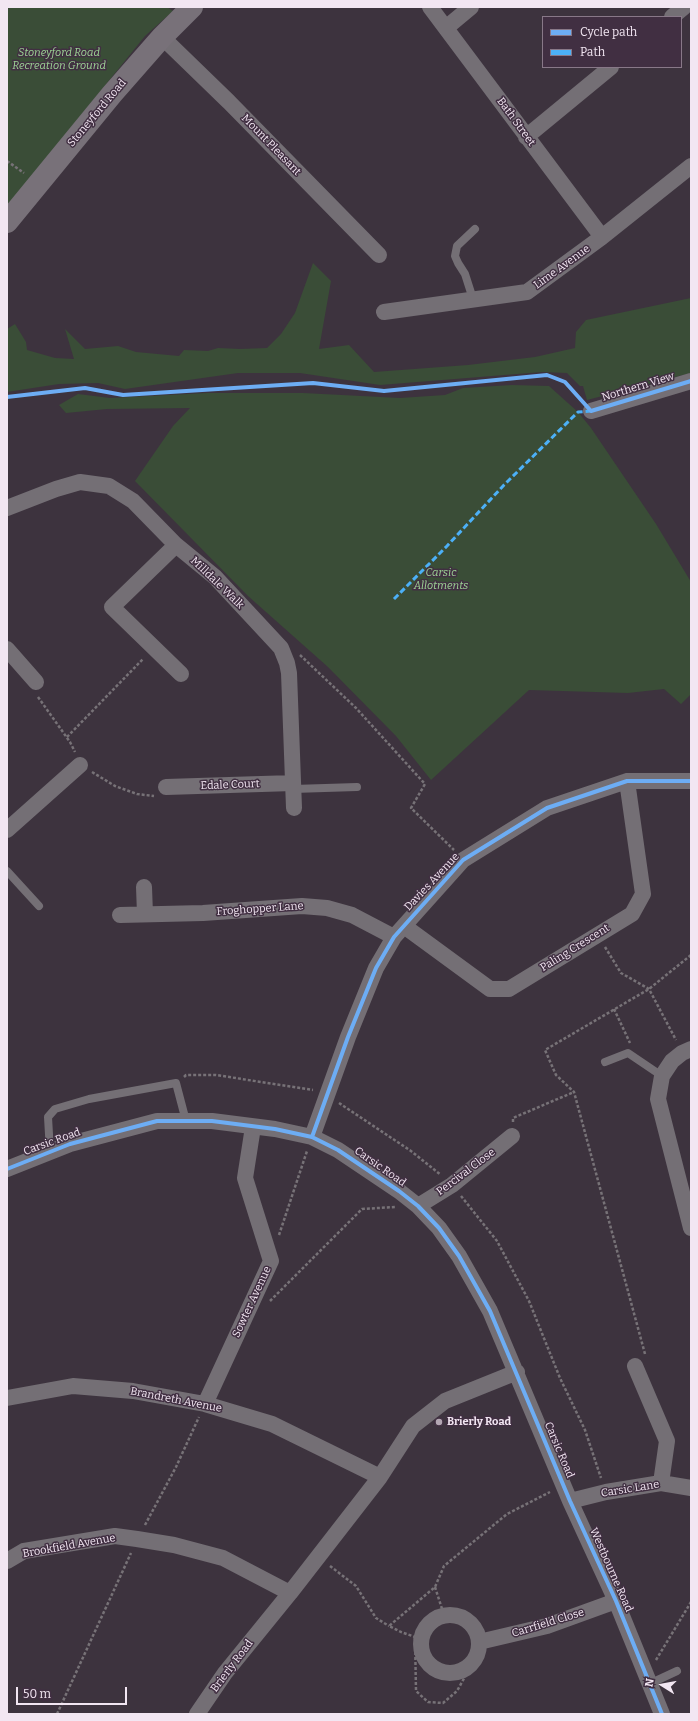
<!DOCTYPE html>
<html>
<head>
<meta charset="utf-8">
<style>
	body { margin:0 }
	#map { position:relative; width:698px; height:1721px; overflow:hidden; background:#3d333e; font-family:Bitter,serif }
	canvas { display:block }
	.frame { position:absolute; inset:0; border:8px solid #f2e6f2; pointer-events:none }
	.legend { position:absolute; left:542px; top:16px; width:140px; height:52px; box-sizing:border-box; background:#412f42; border:1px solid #887888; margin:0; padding:5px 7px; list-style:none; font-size:12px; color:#f2e6f2 }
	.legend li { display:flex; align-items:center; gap:8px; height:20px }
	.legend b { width:20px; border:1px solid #887888 }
	.north { position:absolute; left:642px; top:1665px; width:40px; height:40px; -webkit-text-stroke:3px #412f42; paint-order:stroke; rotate:281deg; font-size:11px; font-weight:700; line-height:16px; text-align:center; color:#f2e6f2 }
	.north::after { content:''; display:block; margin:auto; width:14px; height:18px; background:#f2e6f2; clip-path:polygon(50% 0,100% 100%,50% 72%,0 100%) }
	.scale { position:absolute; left:16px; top:1687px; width:111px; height:18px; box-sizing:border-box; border:2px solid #f2e6f2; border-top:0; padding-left:5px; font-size:12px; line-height:14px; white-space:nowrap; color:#f2e6f2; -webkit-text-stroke:3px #412f42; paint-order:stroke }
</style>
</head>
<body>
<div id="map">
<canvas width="698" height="1721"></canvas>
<div class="frame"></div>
<ul class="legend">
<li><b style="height:5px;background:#6dadf4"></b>Cycle path</li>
<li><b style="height:5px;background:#4cb0f7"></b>Path</li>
</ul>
<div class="north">N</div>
<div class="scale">50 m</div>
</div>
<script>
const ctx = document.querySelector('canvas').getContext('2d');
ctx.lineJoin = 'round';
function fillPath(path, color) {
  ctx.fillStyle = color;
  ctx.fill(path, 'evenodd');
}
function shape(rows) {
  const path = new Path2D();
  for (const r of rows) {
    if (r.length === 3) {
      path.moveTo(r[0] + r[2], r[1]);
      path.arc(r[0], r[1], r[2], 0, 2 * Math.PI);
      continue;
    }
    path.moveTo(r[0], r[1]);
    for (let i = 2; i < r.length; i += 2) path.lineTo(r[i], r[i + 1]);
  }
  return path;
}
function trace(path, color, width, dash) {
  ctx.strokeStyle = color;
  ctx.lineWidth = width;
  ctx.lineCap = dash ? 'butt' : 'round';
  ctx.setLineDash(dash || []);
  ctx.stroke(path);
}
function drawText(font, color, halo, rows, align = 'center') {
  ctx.font = font + ' Bitter,serif';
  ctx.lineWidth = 3;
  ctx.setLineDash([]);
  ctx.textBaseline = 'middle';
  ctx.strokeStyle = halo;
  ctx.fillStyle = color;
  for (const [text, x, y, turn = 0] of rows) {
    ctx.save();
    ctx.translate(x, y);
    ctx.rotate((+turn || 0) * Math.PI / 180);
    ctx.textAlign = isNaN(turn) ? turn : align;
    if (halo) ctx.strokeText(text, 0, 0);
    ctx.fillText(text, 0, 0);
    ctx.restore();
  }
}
const green = shape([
	[7,7,167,7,173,11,145,36,7,207],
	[313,263,331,281,319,349,349,345,374,372,468,365,535,357,575,348,576,332,586,320,691,298,691,373,587,400,583,386,580,386,567,373,542,372,380,385,300,373,238,373,125,389,98,383,59,384,7,392,7,329,15,324,26,342,27,350,55,358,74,359,65,329,85,349,118,346,136,352,179,356,184,350,208,351,218,348,240,349,267,348,281,334,295,313],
	[512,385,549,386,578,412,591,428,656,524,691,582,691,694,681,704,664,689,628,693,529,690,431,780,396,736,328,667,248,596,135,481,173,426,190,408,107,409,66,413,59,405,78,394,110,398,207,393,303,393,400,398,445,395,463,388]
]);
const path = shape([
	[7,161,24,173],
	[300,655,356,708,425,784,411,808,454,850],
	[38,697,70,742,75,752],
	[67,737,143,659],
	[92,772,115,786,137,794,154,796],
	[605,947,621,973,649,989,676,1040],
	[614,1009,630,1043],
	[184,1077,186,1075,216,1075,313,1090],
	[339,1103,411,1151,441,1175],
	[513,1122,513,1118,574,1092],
	[461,1196,497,1241,529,1301,560,1378,585,1430,601,1478],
	[279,1235,307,1151],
	[270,1301,362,1209,395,1207],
	[645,1354,574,1092,556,1075,545,1050,649,989,691,955],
	[145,1525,176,1467,199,1417],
	[330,1566,356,1586,376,1618,389,1626],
	[435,1587,444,1615],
	[421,1636,415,1637,401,1632,389,1626,435,1587,444,1566,507,1514,550,1492],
	[415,1637,416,1691,428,1702,443,1703,457,1691,472,1664],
	[656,1660,691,1602],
	[57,1714,131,1553]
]);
const lane = shape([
	[473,299,465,274,458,263,455,256,457,246,475,229],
	[293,789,357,787],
	[7,871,39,906],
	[605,1062,628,1053,662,1076],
	[50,1152,48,1117,55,1109,89,1099,176,1083,186,1121],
	[649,1684,677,1671]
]);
const street = shape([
	[430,7,602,237],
	[672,17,684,7],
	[447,27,471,7],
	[162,37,229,102,379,255],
	[526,137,611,67],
	[384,312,527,292,602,237,691,166],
	[591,411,691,381],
	[7,508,56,489,80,482,109,486,133,501,176,545,215,577,281,648,287,663,289,673,294,808],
	[176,545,112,607,181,674],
	[7,649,36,682],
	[166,787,293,783],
	[7,830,80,765],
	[144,887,145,914],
	[120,915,203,913,302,906,327,908,352,915,394,937],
	[404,926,490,989,509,989,632,914,643,894,627,781],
	[691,1049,682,1053,672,1061,662,1076,658,1099,691,1228],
	[312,1137,348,1037,376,968,394,937,463,860,547,808,627,781,691,781],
	[7,1169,70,1144,157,1121,212,1121,275,1129,312,1137,338,1150,399,1191,418,1206,439,1228,459,1256,490,1311,570,1501,616,1601,662,1714],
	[418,1206,452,1185,512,1136],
	[635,1366,667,1441,661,1483],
	[7,1398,73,1386,133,1391,205,1404,272,1424,380,1477],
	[205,1404,271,1261,245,1178,253,1127],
	[570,1501,606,1492,661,1483,691,1488],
	[7,1561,24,1551,115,1536,137,1539,174,1545,223,1558,290,1593],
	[450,1644,29],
	[479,1642,547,1626,616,1601],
	[197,1714,225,1673,290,1593,380,1477,413,1426,445,1401,517,1372]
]);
const secondary = shape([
	[7,222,112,94,162,37,192,7]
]);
const quiet = shape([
	[394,599,447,546,504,485,578,412,591,411]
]);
const cycleway = shape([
	[7,397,85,388,123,395,313,383,384,391,547,375,565,382,591,411,691,381],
	[312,1137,348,1037,376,968,394,937,463,860,547,808,627,781,691,781],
	[7,1169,70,1144,157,1121,212,1121,275,1129,312,1137,338,1150,399,1191,418,1206,439,1228,459,1256,490,1311,570,1501,616,1601,662,1714]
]);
const markers = [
	[439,1422,4,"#b3a7b3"]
];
const parkNames = [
	["Stoneyford Road",59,53],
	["Recreation Ground",59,66],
	["Carsic",441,573],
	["Allotments",441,586]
];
const streetNames = [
	["Stoneyford Road",97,113,-50],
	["Bath Street",516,122,54],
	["Mount Pleasant",271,145,46],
	["Lime Avenue",562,267,-36],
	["Northern View",638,387,-17],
	["Milldale Walk",217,583,44],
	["Edale Court",230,785,-2],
	["Davies Avenue",432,882,-47],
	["Froghopper Lane",260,909,-4],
	["Paling Crescent",575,948,-32],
	["Carsic Road",52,1142,-20],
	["Carsic Road",380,1167,35],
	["Percival Close",466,1172,-37],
	["Sowter Avenue",252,1302,-65],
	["Brandreth Avenue",176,1400,11],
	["Carsic Road",559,1450,67],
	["Carsic Lane",630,1489,-9],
	["Brookfield Avenue",69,1546,-10],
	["Westbourne Road",611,1570,66],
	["Carrfield Close",548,1623,-17],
	["Brierly Road",232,1666,-53]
];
const poiNames = [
	["Brierly Road",447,1422]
];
fillPath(green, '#3a4d37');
trace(path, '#777277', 2.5, [3, 2]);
trace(lane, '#746f75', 8);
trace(street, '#746f75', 16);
trace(secondary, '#787179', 22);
trace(quiet, '#4cb0f7', 3, [6, 3]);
trace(cycleway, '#6dadf4', 4);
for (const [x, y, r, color] of markers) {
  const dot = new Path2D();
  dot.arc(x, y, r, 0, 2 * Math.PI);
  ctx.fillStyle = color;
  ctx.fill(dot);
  trace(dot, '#412f42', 1.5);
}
drawText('italic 11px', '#9dd595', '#412f42', parkNames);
drawText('11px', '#f2e6f2', '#412f42', streetNames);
drawText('bold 11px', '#f2e6f2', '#412f42', poiNames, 'left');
</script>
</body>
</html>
